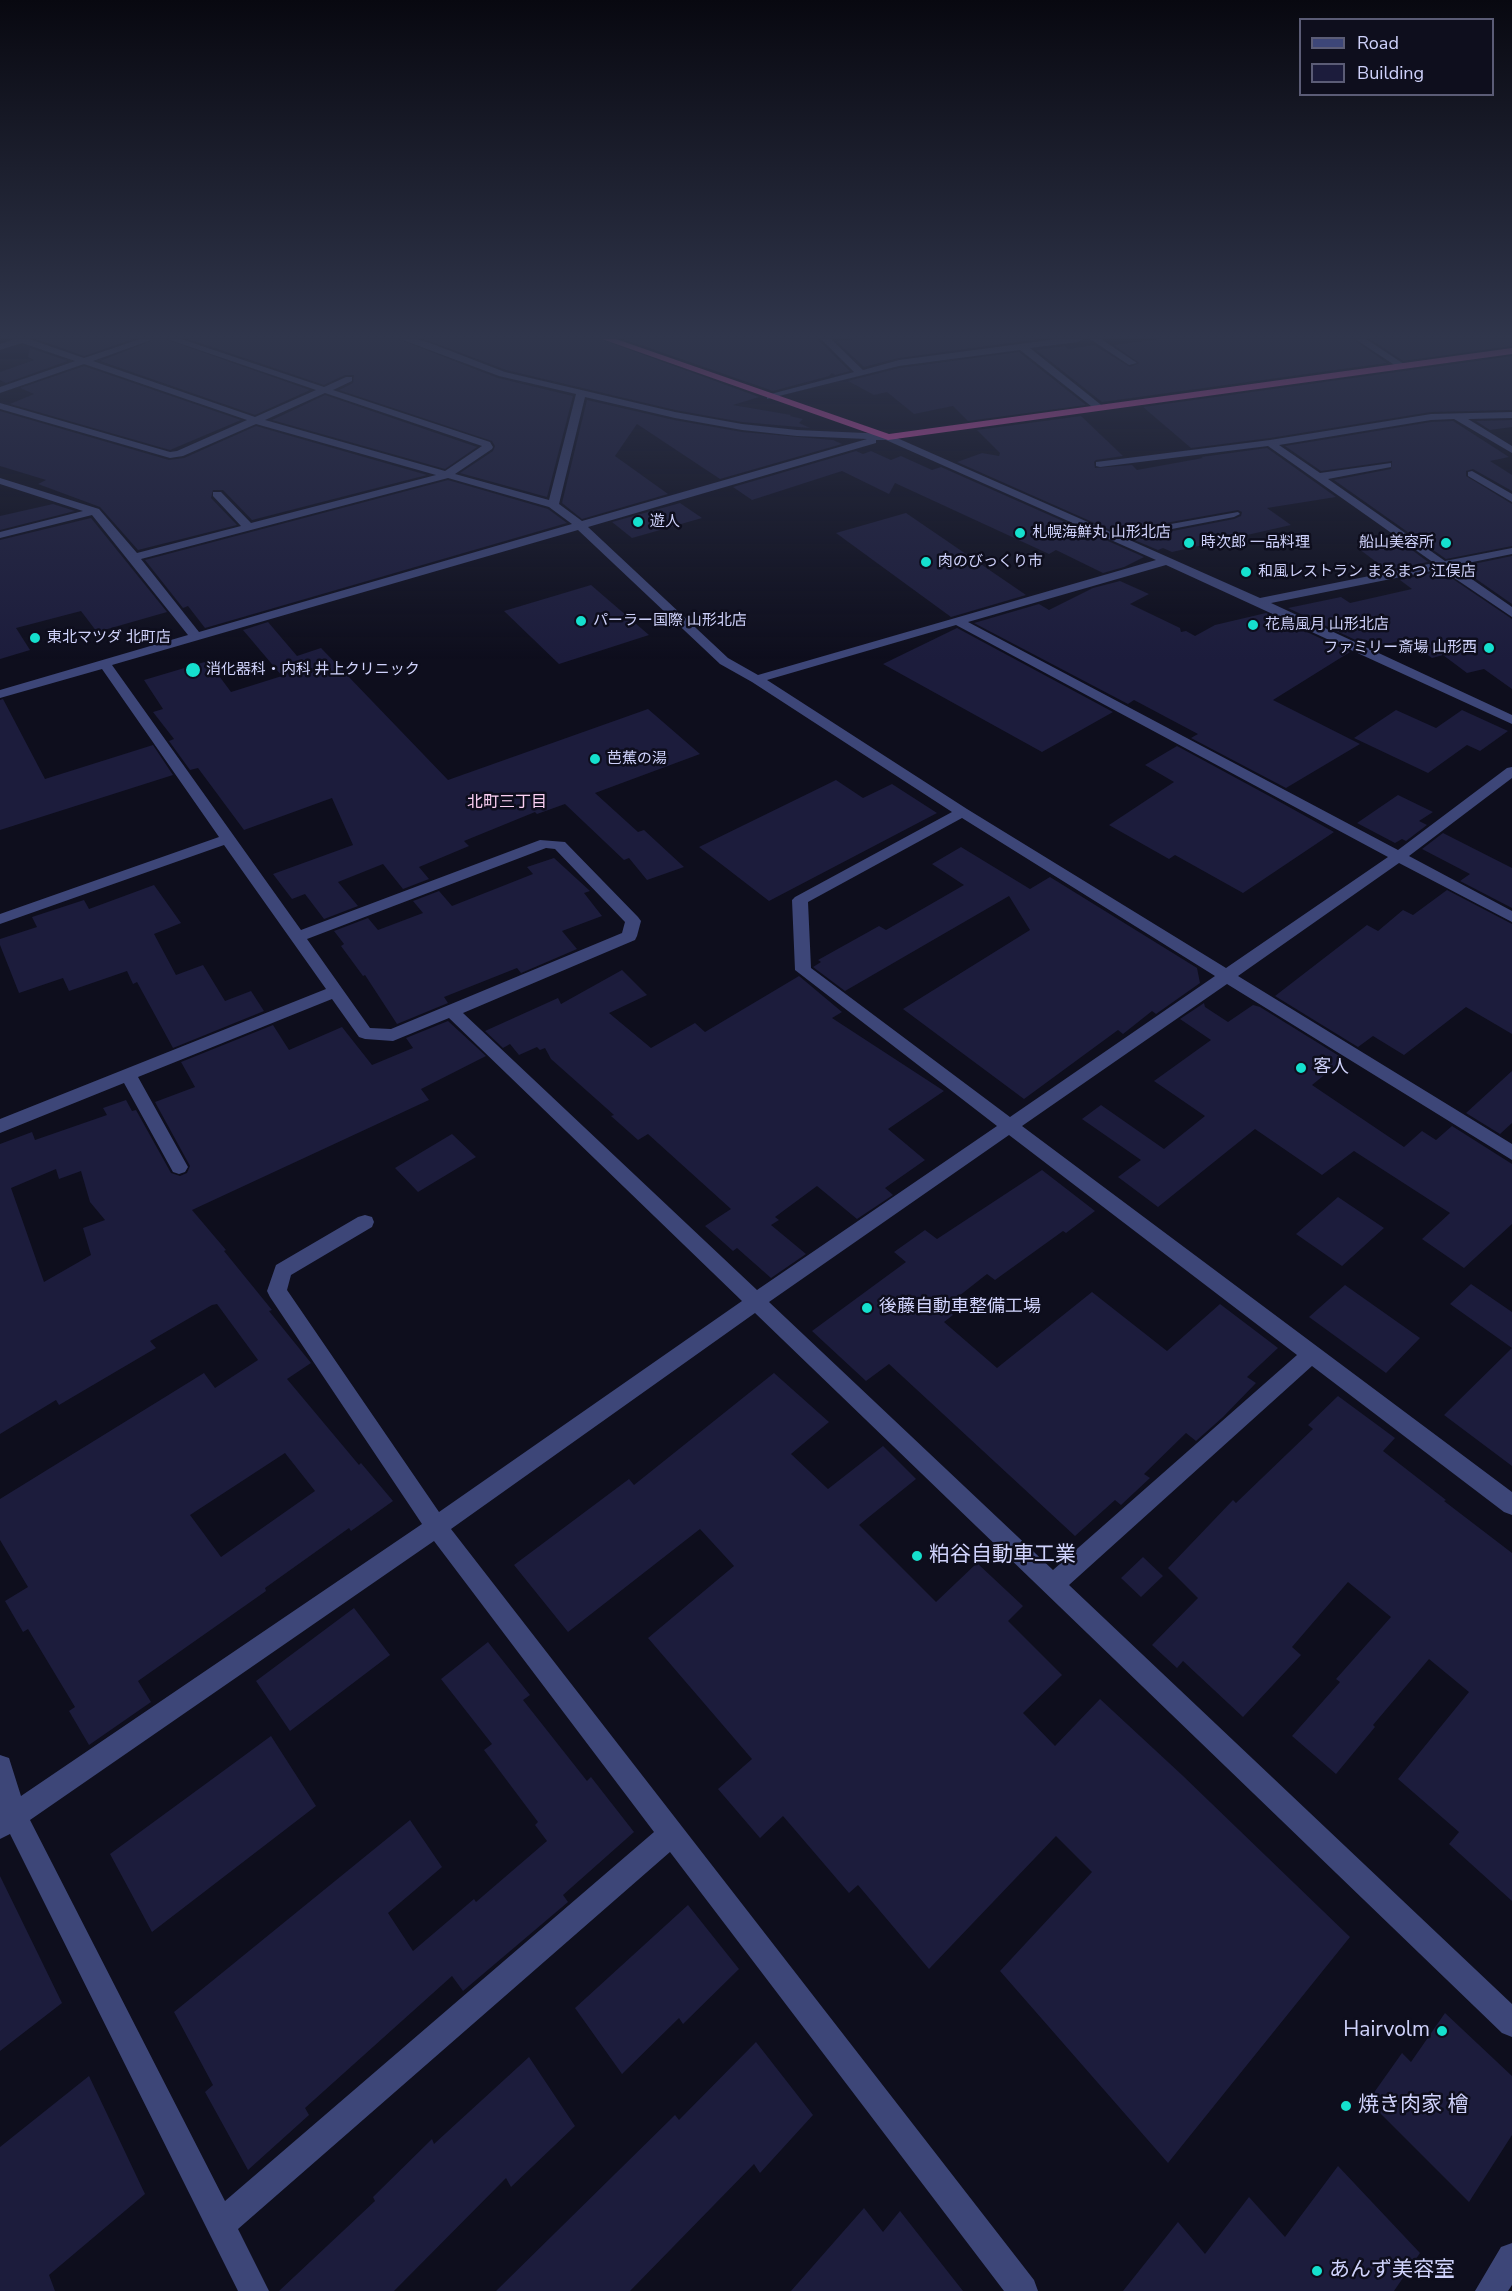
<!DOCTYPE html>
<html>
<head>
<meta charset="utf-8">
<style>
	body { margin:0 }
	#map { position:relative; width:1512px; height:2291px; overflow:hidden; background:#0e0e1d; font-family:"Nunito Sans",sans-serif }
	canvas { display:block }
	.legend { position:absolute; left:1299px; top:18px; width:195px; height:78px; box-sizing:border-box; background:#0e0e1d; border:2px solid #5b5c76; margin:0; padding:8px 10px; list-style:none; font-size:18px; color:#cfd2fb }
	.legend li { display:flex; align-items:center; gap:12px; height:30px }
	.legend b { width:30px; border:2px solid #5b5c76 }
</style>
</head>
<body>
<div id="map">
<canvas width="1512" height="2291"></canvas>
<ul class="legend">
<li><b style="height:8px;background:#3d4678"></b>Road</li>
<li><b style="height:16px;background:#1c1c3c"></b>Building</li>
</ul>
</div>
<script>
const ctx = document.querySelector('canvas').getContext('2d');
ctx.lineJoin = 'round';
function fillPath(path, color) {
  ctx.fillStyle = color;
  ctx.fill(path, 'evenodd');
}
function shape(rows) {
  const path = new Path2D();
  for (const r of rows) {
    path.moveTo(r[0], r[1]);
    for (let i = 2; i < r.length; i += 2) path.lineTo(r[i], r[i + 1]);
  }
  return path;
}
function trace(path, color, width, dash) {
  ctx.strokeStyle = color;
  ctx.lineWidth = width;
  ctx.lineCap = dash ? 'butt' : 'round';
  ctx.setLineDash(dash || []);
  ctx.stroke(path);
}
function drawText(font, color, halo, rows, align = 'center') {
  ctx.font = font + ' "Nunito Sans","Noto Sans JP",sans-serif';
  ctx.lineWidth = 5;
  ctx.setLineDash([]);
  ctx.textBaseline = 'middle';
  ctx.strokeStyle = halo;
  ctx.fillStyle = color;
  for (const [text, x, y, turn = 0] of rows) {
    ctx.save();
    ctx.translate(x, y);
    ctx.rotate((+turn || 0) * Math.PI / 180);
    ctx.textAlign = isNaN(turn) ? turn : align;
    if (halo) ctx.strokeText(text, 0, 0);
    ctx.fillText(text, 0, 0);
    ctx.restore();
  }
}
const building = shape([
	[36,339,133,339,84,356],
	[156,339,165,339,310,390,255,415,100,361],
	[188,339,398,339,498,378,573,396,547,497,460,473,493,451,495,446,492,441,339,390,353,383,354,375,345,375,324,385],
	[424,339,600,339,759,397,733,405,791,415,790,416,803,419,799,423,810,428,742,422,675,410,506,370],
	[623,339,817,339,850,371,835,375,832,373,829,376,773,391],
	[859,339,1039,339,899,358,864,367,836,341],
	[1160,339,1353,339,1387,363,1102,402,1036,350,1065,346,1068,349,1094,345,1130,367,1139,363,1114,345],
	[1370,339,1512,339,1512,346,1403,361],
	[30,348,68,361,6,383,0,380,0,372,34,360,28,357],
	[1019,352,1086,405,968,421,953,406,914,414,887,392,874,395,848,381,899,368],
	[1512,356,1512,410,1431,412,1270,438,1191,448,1143,407],
	[84,366,241,420,170,450,10,404,34,394,20,388],
	[325,395,477,447,445,469,272,420],
	[587,400,674,420,742,432,833,440,842,444,720,479,637,424,615,456,668,494,582,519,562,503],
	[0,411,169,460,184,458,256,426,427,475,252,520,223,490,213,490,211,498,237,525,138,550,100,507,38,484,46,480,0,466],
	[1081,416,1123,456,1096,460,1094,462,1095,468,1132,465,1137,470,1203,458,1201,457,1267,448,1336,497,1267,508,1291,525,1172,552,1163,548,1158,550,1132,539,1234,519,1241,516,1242,512,1238,510,1115,532,957,462,982,453,999,456,1000,453,977,430],
	[1512,420,1512,427,1490,430,1476,421],
	[1453,421,1509,457,1490,461,1512,475,1512,491,1473,469,1466,471,1466,476,1512,504,1512,546,1446,559,1334,480,1391,469,1392,461,1321,471,1285,446,1431,422],
	[856,451,863,454,871,451,891,460,901,456,932,470,941,467,1144,557,1124,567,1103,573,1056,550,1049,554,895,483,889,494,842,471,752,500,733,487],
	[448,480,548,509,567,523,205,628,188,606,183,608,145,560],
	[680,503,702,518,632,538,612,522],
	[53,504,75,511,0,530,0,516],
	[906,513,1026,595,951,617,836,533],
	[91,518,167,612,97,632,81,611,16,628,30,650,0,659,0,540],
	[1400,541,1428,562,1387,570,1359,549],
	[1512,556,1512,604,1459,567],
	[1441,571,1512,619,1512,689,1484,669,1467,673,1443,655,1432,658,1407,639,1383,645,1373,638,1364,644,1288,608,1341,597,1350,603,1412,589,1400,580],
	[1120,581,1149,594,1130,604,1180,628,1181,632,1186,631,1195,636,1215,625,1266,613,1350,652,1273,700,1360,744,1286,788,1191,738,1198,734,1134,700,1128,704,974,623,1039,604,1049,610,1093,588],
	[591,585,649,635,559,664,504,611],
	[268,622,297,656,321,648,448,780,648,709,700,754,595,793,638,832,644,830,684,867,647,880,629,858,624,860,565,804,537,814,535,812,464,841,469,846,419,867,429,879,403,889,383,864,338,882,358,906,324,919,305,894,292,899,273,874,353,845,332,798,244,830,198,768,190,770,169,741,174,739,153,712,163,709,144,680,208,661,231,692,282,676,243,630],
	[957,628,1113,712,1042,752,883,664],
	[3,699,45,779,153,745,173,775,0,830,0,700],
	[1396,710,1436,728,1462,710,1508,731,1480,751,1467,745,1428,773,1354,738],
	[1177,746,1271,797,1334,832,1243,893,1175,855,1169,859,1109,825,1174,782,1145,765],
	[836,780,863,798,892,784,937,813,769,901,699,847],
	[1398,795,1433,812,1419,821,1427,825,1406,841,1402,839,1395,843,1357,823],
	[1443,833,1512,868,1512,908,1460,881,1470,874,1422,849],
	[961,847,1030,889,1050,877,1197,968,1200,983,1156,1014,1152,1011,1123,1034,1118,1030,1024,1099,903,1009,1030,930,1009,896,845,991,813,967,821,962,818,960,879,926,886,930,964,885,932,864],
	[554,858,590,891,584,893,602,916,562,931,577,949,521,973,517,968,444,997,448,1003,397,1024,365,975,363,976,341,946,344,944,334,931,368,918,378,930,423,913,413,901,439,891,452,906,533,874,527,867],
	[154,885,181,923,154,934,176,975,203,965,225,1001,251,991,264,1011,173,1048,137,982,133,984,127,971,69,991,63,978,19,993,0,945,0,939,37,927,32,917,84,900,89,909],
	[1447,890,1512,924,1512,1034,1466,1007,1404,1055,1373,1036,1358,1047,1275,996,1367,925,1378,931,1403,910,1413,915],
	[622,970,647,995,609,1013,651,1048,695,1023,705,1032,799,976,842,1012,832,1018,944,1091,888,1129,925,1160,885,1188,893,1195,857,1219,817,1186,775,1217,779,1220,771,1225,806,1254,771,1278,737,1248,733,1251,705,1226,731,1209,648,1134,638,1140,611,1116,614,1115,551,1059,545,1048,540,1050,537,1047,519,1055,510,1044,503,1048,485,1031,558,998,561,1004],
	[1204,1003,1205,1007,1228,1022,1253,1005,1260,1007,1344,1059,1312,1085,1404,1147,1422,1131,1436,1140,1452,1126,1512,1164,1512,1224,1464,1268,1422,1239,1450,1213,1354,1151,1322,1175,1255,1129,1158,1207,1118,1177,1141,1160,1082,1119,1101,1105,1164,1149,1205,1116,1154,1081,1211,1040,1180,1019],
	[448,1021,486,1056,421,1089,429,1100,192,1210,226,1250,224,1251,272,1310,269,1311,311,1363,287,1379,359,1465,361,1463,393,1501,351,1531,349,1528,265,1588,266,1591,138,1681,151,1702,89,1745,69,1711,75,1707,28,1629,23,1632,5,1601,28,1587,0,1540,0,1499,204,1373,215,1388,258,1360,217,1304,212,1305,150,1341,156,1348,59,1405,56,1400,0,1434,0,1144,32,1132,35,1140,107,1115,103,1108,126,1100,132,1111,136,1110,171,1173,180,1176,187,1173,190,1166,155,1102,195,1087,181,1062,273,1025,289,1050,342,1027,372,1065,413,1048,406,1038],
	[56,1169,59,1179,81,1171,90,1202,105,1220,83,1228,91,1255,44,1282,11,1188],
	[285,1453,315,1491,221,1557,190,1515],
	[1512,1071,1512,1123,1500,1134,1466,1113],
	[452,1134,476,1157,418,1192,395,1168],
	[1042,1170,1095,1211,1066,1233,1063,1231,995,1280,987,1274,945,1307,953,1315,944,1322,997,1368,1092,1292,1167,1351,1220,1304,1278,1348,1247,1377,1256,1383,1223,1417,1196,1441,1186,1433,1144,1474,1150,1478,1121,1505,1115,1500,1075,1536,889,1364,866,1381,812,1331,906,1262,894,1252,925,1230,937,1239],
	[1338,1197,1384,1228,1342,1266,1296,1234],
	[1471,1284,1512,1312,1512,1348,1450,1304],
	[1345,1285,1420,1338,1386,1373,1309,1317],
	[1512,1348,1512,1466,1444,1415],
	[774,1373,829,1422,791,1454,828,1489,883,1446,916,1479,859,1525,936,1602,977,1563,1023,1606,1008,1621,1062,1675,1023,1713,1055,1746,1100,1699,1182,1775,1350,1937,1168,2163,1000,1971,1092,1872,1056,1836,929,1969,858,1885,849,1893,783,1816,760,1838,718,1789,752,1759,648,1638,734,1566,700,1529,568,1632,514,1565,629,1479,634,1485],
	[1338,1396,1395,1438,1383,1451,1446,1500,1444,1501,1512,1553,1512,1901,1449,1844,1459,1832,1398,1779,1469,1692,1429,1659,1373,1725,1375,1727,1336,1774,1292,1736,1340,1682,1336,1679,1391,1617,1348,1582,1292,1647,1301,1655,1243,1717,1183,1661,1177,1668,1152,1645,1198,1598,1168,1568,1233,1500,1236,1503,1313,1429,1308,1425],
	[1143,1557,1163,1576,1141,1597,1121,1578],
	[354,1608,390,1655,290,1731,256,1681],
	[488,1642,530,1695,523,1700,587,1781,591,1777,634,1832,563,1895,568,1902,463,1991,452,1976,305,2108,309,2115,248,2170,205,2092,213,2085,174,2012,410,1820,442,1867,388,1913,413,1951,474,1899,476,1902,547,1841,535,1825,538,1822,484,1750,492,1744,441,1679],
	[271,1736,316,1806,152,1932,110,1854],
	[0,1876,62,2003,0,2051],
	[688,1905,739,1969,683,2024,679,2018,622,2074,575,2008],
	[1445,2013,1512,2076,1512,2135,1469,2202,1368,2101,1402,2053,1411,2062],
	[756,2042,813,2115,760,2173,754,2164,630,2291,496,2291,675,2115,679,2120],
	[529,2057,575,2126,511,2187,506,2178,394,2291,279,2291,375,2201,373,2197,432,2139,434,2144],
	[89,2076,145,2194,49,2275,55,2291,0,2291,0,2147],
	[1338,2166,1420,2253,1394,2291,1123,2291,1178,2222,1205,2254,1249,2197,1285,2237],
	[864,2208,883,2232,900,2211,963,2291,791,2291]
]);
const minor = shape([
	[15,339,29,339,84,358,140,339,154,339,93,361,255,417,316,390,167,339,181,339,324,387,346,377,352,377,352,381,333,390,490,442,493,447,492,449,455,474,549,500,576,394,499,376,400,339,416,339,430,343,505,372,675,412,742,424,797,430,888,434,1115,534,1238,512,1240,514,1234,517,1125,538,1260,598,1434,563,1268,446,1100,467,1096,466,1096,462,1270,440,1431,414,1512,412,1512,418,1468,419,1512,446,1512,453,1454,419,1431,420,1279,445,1320,473,1391,463,1391,467,1328,479,1445,561,1512,548,1512,554,1453,566,1512,607,1512,617,1441,569,1271,603,1512,715,1512,724,1166,565,968,622,1398,850,1507,768,1512,767,1512,778,1409,856,1512,911,1512,922,1399,863,1238,976,1512,1144,1512,1160,1227,984,1022,1126,1512,1492,1512,1515,1504,1512,1312,1366,1069,1585,1512,2004,1512,2037,1502,2033,755,1313,451,1529,1034,2280,1038,2291,1004,2291,670,1852,238,2229,269,2291,238,2291,10,1834,0,1839,0,1755,9,1758,21,1796,422,1524,270,1297,267,1291,276,1265,358,1217,365,1215,372,1217,374,1222,372,1227,291,1275,287,1290,439,1512,742,1301,449,1018,393,1041,365,1039,359,1037,332,999,138,1077,188,1167,185,1172,179,1174,173,1172,124,1083,0,1133,0,1119,326,989,224,845,0,924,0,914,219,837,102,669,0,698,0,690,188,635,92,515,0,538,0,532,83,511,0,484,0,478,99,509,137,553,241,526,213,496,213,492,221,492,251,523,436,475,256,424,183,456,170,458,0,409,0,403,170,452,177,451,247,420,84,364,0,393,0,387,75,361,22,343,0,350,0,344,15,339],
	[325,393,482,446,445,471,265,420,325,393],
	[585,397,675,418,742,430,797,436,867,439,582,521,559,504,585,397],
	[876,440,886,440,1156,560,758,675,728,658,588,527,876,443,876,440],
	[448,478,549,507,572,524,199,632,141,559,448,478],
	[578,530,720,664,752,682,952,812,795,897,792,900,795,970,997,1126,757,1290,463,1013,635,940,637,936,641,921,638,917,565,842,540,840,301,930,112,665,578,530],
	[956,625,1388,857,1226,968,967,809,767,680,956,625],
	[962,818,1215,976,1010,1117,811,968,808,902,962,818],
	[546,848,555,849,625,922,622,933,391,1029,370,1028,307,939,546,848],
	[1009,1135,1297,1355,1053,1570,769,1302,1009,1135],
	[434,1541,654,1832,225,2201,30,1820,434,1541],
	[821,339,831,339,863,370,899,360,1057,339,1083,339,1078,342,1030,348,1105,408,1096,410,1020,350,899,366,767,399,767,395,854,372,821,339],
	[1090,339,1101,339,1137,363,1129,365,1090,339],
	[1355,339,1366,339,1407,366,1399,368,1355,339],
	[1472,471,1512,494,1512,502,1468,476,1468,472,1472,471],
	[1512,2243,1512,2285,1508,2291,1475,2291,1501,2247,1512,2243]
]);
const highway = shape([
	[602,339,616,339,889,434,1512,348,1512,354,888,440,602,339]
]);
const markers = [
	[638,522,6,"#15e0ce"],
	[1020,533,6,"#15e0ce"],
	[1189,543,6,"#15e0ce"],
	[1446,543,6,"#15e0ce"],
	[926,562,6,"#15e0ce"],
	[1246,572,6,"#15e0ce"],
	[581,621,6,"#15e0ce"],
	[1253,625,6,"#15e0ce"],
	[35,638,6,"#15e0ce"],
	[1489,648,6,"#15e0ce"],
	[193,670,8,"#15e0ce"],
	[595,759,6,"#15e0ce"],
	[1301,1068,6,"#15e0ce"],
	[867,1308,6,"#15e0ce"],
	[917,1556,6,"#15e0ce"],
	[1442,2031,6,"#15e0ce"],
	[1346,2106,6,"#15e0ce"],
	[1317,2271,6,"#15e0ce"]
];
const farPoinames = [
	["遊人",650,522],
	["札幌海鮮丸 山形北店",1032,533],
	["時次郎 一品料理",1201,543],
	["船山美容所",1434,543,"right"],
	["肉のびっくり市",938,562],
	["和風レストラン まるまつ 江俣店",1258,572],
	["パーラー国際 山形北店",593,621],
	["花鳥風月 山形北店",1265,625],
	["東北マツダ 北町店",47,638],
	["ファミリー斎場 山形西",1477,648,"right"],
	["消化器科・内科 井上クリニック",206,670],
	["芭蕉の湯",607,759]
];
const farNeighbourhoodnames = [
	["北町三丁目",507,803]
];
const poiNames = [
	["客人",1313,1068],
	["後藤自動車整備工場",879,1308]
];
const nearPoinames = [
	["粕谷自動車工業",929,1556],
	["Hairvolm",1430,2031,"right"],
	["焼き肉家 檜",1358,2106],
	["あんず美容室",1329,2271]
];
fillPath(building, '#1c1c3c');
fillPath(minor, '#3d4678');
fillPath(highway, '#ef55bc');
const sky = ctx.createLinearGradient(0, 0, 0, 660);
sky.addColorStop(0, '#080810');
sky.addColorStop(0.51, '#30364c');
sky.addColorStop(1, '#30364c00');
ctx.fillStyle = sky;
ctx.fillRect(0, 0, 1512, 660);
for (const [x, y, r, color] of markers) {
  const dot = new Path2D();
  dot.arc(x, y, r, 0, 2 * Math.PI);
  ctx.fillStyle = color;
  ctx.fill(dot);
  trace(dot, '#0e0e1d', 2);
}
drawText('15px', '#cfd2fb', '#0e0e1d', farPoinames, 'left');
drawText('16px', '#fbd0f3', '#0e0e1d', farNeighbourhoodnames);
drawText('18px', '#cfd2fb', '#0e0e1d', poiNames, 'left');
drawText('21px', '#cfd2fb', '#0e0e1d', nearPoinames, 'left');
</script>
</body>
</html>
